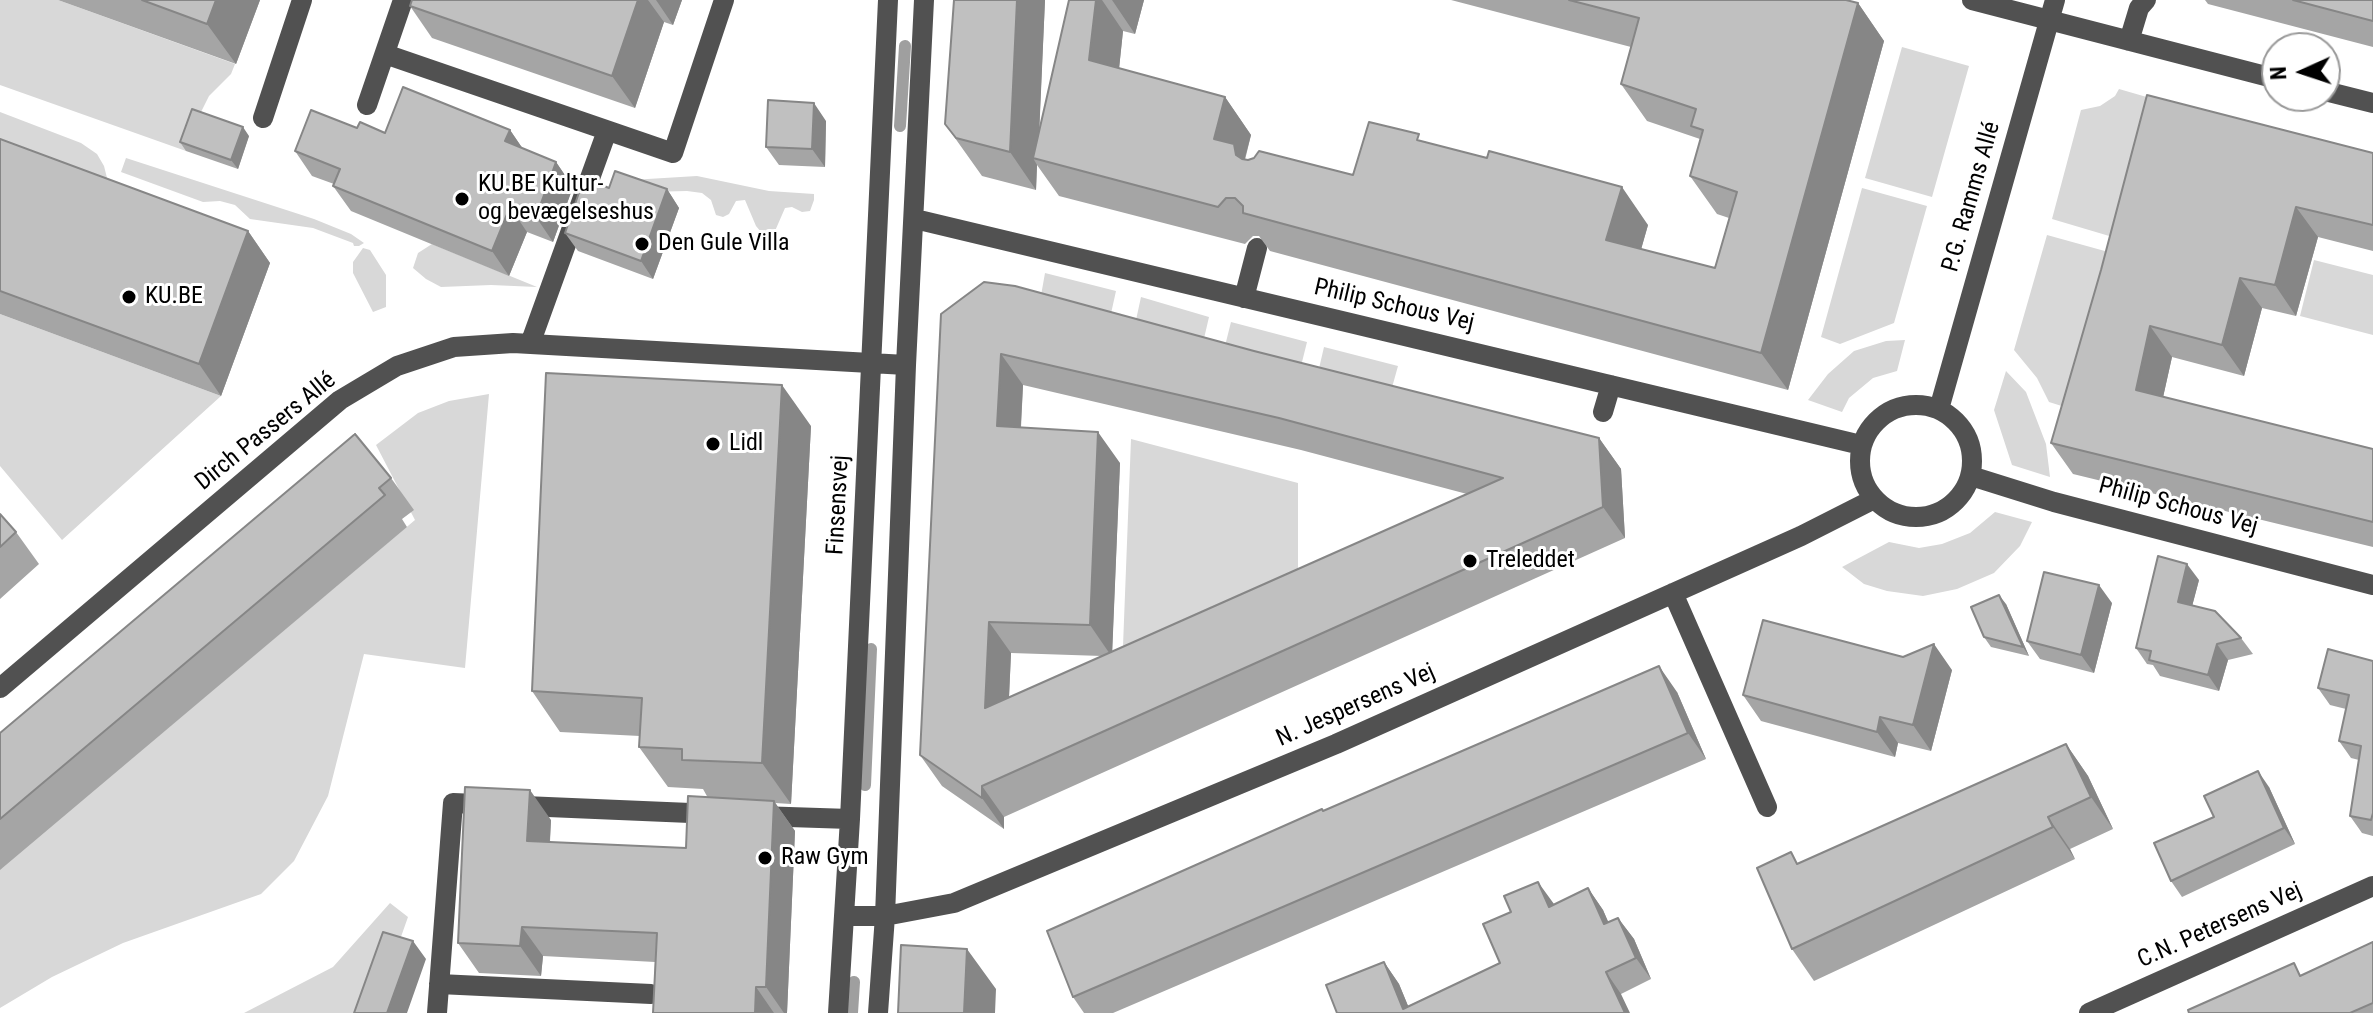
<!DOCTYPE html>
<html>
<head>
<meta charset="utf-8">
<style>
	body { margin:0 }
	#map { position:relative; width:2373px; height:1013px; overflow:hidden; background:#fff; font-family:"Roboto Condensed",sans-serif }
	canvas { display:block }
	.north { position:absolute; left:2261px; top:32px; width:80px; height:80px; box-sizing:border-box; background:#fff; border:2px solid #999; border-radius:50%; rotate:267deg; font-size:22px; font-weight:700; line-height:32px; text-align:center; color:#000 }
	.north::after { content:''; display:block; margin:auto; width:28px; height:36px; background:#000; clip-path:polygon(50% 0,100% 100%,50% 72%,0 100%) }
</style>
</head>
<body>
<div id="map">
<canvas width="2373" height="1013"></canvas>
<div class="north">N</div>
</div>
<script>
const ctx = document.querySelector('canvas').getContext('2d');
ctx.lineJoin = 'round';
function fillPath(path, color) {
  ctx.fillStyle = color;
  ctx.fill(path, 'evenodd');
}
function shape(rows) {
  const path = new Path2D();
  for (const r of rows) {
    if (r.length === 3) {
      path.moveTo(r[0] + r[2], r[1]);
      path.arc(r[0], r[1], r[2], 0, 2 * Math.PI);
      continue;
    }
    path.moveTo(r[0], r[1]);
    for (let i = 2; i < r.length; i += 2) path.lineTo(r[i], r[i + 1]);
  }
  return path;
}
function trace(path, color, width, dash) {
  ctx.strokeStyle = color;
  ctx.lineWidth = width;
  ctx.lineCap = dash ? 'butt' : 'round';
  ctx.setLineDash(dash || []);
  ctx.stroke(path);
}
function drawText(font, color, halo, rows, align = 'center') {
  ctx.font = font + ' "Roboto Condensed",sans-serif';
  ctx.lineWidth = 6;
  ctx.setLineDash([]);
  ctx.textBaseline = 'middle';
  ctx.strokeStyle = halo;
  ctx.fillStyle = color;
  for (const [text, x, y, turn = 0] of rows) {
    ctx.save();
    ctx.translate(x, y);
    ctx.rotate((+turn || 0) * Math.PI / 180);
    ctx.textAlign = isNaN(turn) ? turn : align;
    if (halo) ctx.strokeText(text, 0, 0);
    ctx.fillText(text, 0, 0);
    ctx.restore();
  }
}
const green = shape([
	[0,0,58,0,235,64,231,74,209,96,198,118,186,151,0,85],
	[1902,47,1969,66,1932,197,1865,178],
	[2119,89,2157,100,2116,238,2052,219,2081,110,2100,106,2115,96],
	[0,112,81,143,97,154,104,166,108,182,0,163],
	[126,158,314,219,351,234,364,243,359,246,354,246,353,243,313,228,250,219,235,205,220,201,203,202,121,172],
	[697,176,769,191,814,194,814,200,810,211,802,212,792,207,785,208,775,231,761,232,756,226,745,200,736,201,729,214,723,217,716,215,711,200,702,193,687,191,648,192,631,180],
	[1862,188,1927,206,1894,323,1840,344,1821,337],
	[2047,235,2112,253,2068,408,2049,402,2037,378,2014,350],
	[432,244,537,287,491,285,441,287,426,279,413,268,418,253],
	[363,248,370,250,386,275,386,307,373,312,353,273,353,262],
	[2314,260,2373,275,2373,335,2300,316],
	[1045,273,1116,291,1106,336,1037,318],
	[1141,297,1209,317,1199,360,1131,343],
	[0,314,221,396,62,540,0,466],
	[1231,322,1307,342,1296,386,1220,366],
	[1905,340,1897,371,1873,378,1849,398,1842,412,1808,400,1828,374,1854,351,1886,341],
	[1324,347,1398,366,1386,409,1314,390],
	[2006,371,2026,392,2046,444,2050,477,2012,465,1994,410],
	[489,394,465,668,364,654,328,796,294,861,261,894,123,943,52,977,0,1008,0,869,415,520,376,445,418,413,449,401],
	[1131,439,1298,483,1298,573,1123,646],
	[1995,512,2032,522,2020,546,1994,573,1957,589,1923,596,1887,591,1864,584,1842,567,1889,542,1919,548,1942,544,1970,533],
	[390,903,408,917,374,1013,244,1013,333,967]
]);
const stream = shape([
	[900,126,905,46],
	[865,785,871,649],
	[852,1013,854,982]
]);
const minor = shape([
	[1972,0,2277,79],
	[2129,41,2139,8,2146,0],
	[385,54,673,153,724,0],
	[2325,91,2373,103],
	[367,105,403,0],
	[263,118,302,0],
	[915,219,1861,445],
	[1244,298,1257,248],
	[530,344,607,131],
	[1916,461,56],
	[1939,409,2055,0],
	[1603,412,1611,385],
	[1971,476,2054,502,2373,585],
	[1673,593,1767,807],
	[0,688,340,400,397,366,454,347,513,343,906,365],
	[758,816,850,819],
	[844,916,885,916,954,903,1336,744,1801,536,1874,499],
	[439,984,651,994],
	[437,1013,453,803,714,814],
	[838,1013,850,819,888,0],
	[878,1013,885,916,906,365,924,0],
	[2089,1013,2373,886]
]);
const wall = shape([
	[58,0,260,0,236,64],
	[412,0,682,0,673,25,664,22,635,108,432,38,410,6],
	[954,0,1045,0,1039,131,1069,0,1144,0,1135,34,1123,31,1119,68,1225,97,1251,135,1245,160,1353,175,1424,141,1648,225,1641,249,1715,268,1729,218,1717,214,1690,176,1701,140,1700,139,1647,121,1621,84,1631,47,1451,0,1846,0,1858,3,1884,41,1788,390,1270,251,1259,236,1253,236,1245,244,1059,196,1037,165,1036,190,982,176,945,124],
	[2205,0,2373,0,2373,47,2208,4],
	[826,121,825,167,779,165,766,147],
	[510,130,523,149,556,162,573,187,553,242,527,232,509,276,351,211,333,186,334,184,312,176,295,151,385,133],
	[249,136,238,169,186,151,180,142],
	[0,139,248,231,270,263,221,396,0,314],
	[2373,153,2373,251,2318,237,2296,316,2262,308,2244,376,2172,357,2163,397,2373,449,2373,547,2073,474,2051,443,2101,270],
	[609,188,667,189,679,208,653,279,578,251,565,233],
	[941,314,1254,351,1599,438,1621,469,1625,538,1004,817,1004,829,942,786,920,755],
	[1023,385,1301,450,1467,494,1112,652,1120,463,1021,428],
	[1011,653,1102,656,1009,698],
	[811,426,791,804,775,803,795,831,787,1013,653,1013,655,962,543,956,541,976,479,973,458,943,551,820,550,842,686,848,708,798,703,789,668,787,639,747,640,736,560,732,532,691],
	[391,478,414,510,402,519,407,527,0,870,0,733],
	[0,514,16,532,39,564,0,599],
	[2199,580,2192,606,2241,638,2253,654,2228,660,2219,691,2160,676,2153,665,2147,664,2136,648],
	[2112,603,2094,673,2040,659,2027,641],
	[2006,604,2029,656,1991,647,1984,637],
	[2373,661,2373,836,2362,833,2350,816,2359,760,2351,758,2339,741,2346,709,2330,705,2318,688],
	[1952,670,1931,751,1898,743,1895,757,1761,721,1743,695],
	[1677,692,1706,759,1113,1013,1084,1013,1073,997,1323,811],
	[2066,744,2088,776,2113,829,2070,849,2075,859,1814,981,1792,949,1799,863],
	[2269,787,2295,844,2182,897,2171,881,2214,817],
	[1588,888,1603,910,1608,922,1618,918,1634,939,1651,979,1621,994,1337,1013,1384,962,1399,984,1408,1006,1500,963,1554,905],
	[2373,942,2373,1013,2189,1013,2302,975]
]);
const shadedWall = shape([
	[216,0,260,0,236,64,207,24],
	[638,0,648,0,664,22,635,108,612,76],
	[656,0,682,0,673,25],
	[1017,0,1045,0,1038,160,1033,158,1037,165,1036,190,1010,152],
	[1096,0,1102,0,1123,31,1116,98,1089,60],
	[1112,0,1144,0,1135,34],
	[1858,3,1884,41,1788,390,1761,353],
	[1225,97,1251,135,1243,165,1214,139],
	[814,103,826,121,825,167,812,149],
	[243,127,249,136,238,169,231,160],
	[510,130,527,155,505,141],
	[556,162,573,187,553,242,536,217],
	[1622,187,1648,225,1633,278,1606,240],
	[667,189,679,208,653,279,641,261],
	[510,207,527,232,509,276,492,251],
	[2296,207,2318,237,2296,316,2275,285],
	[248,231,270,263,221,396,199,364],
	[2240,278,2262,308,2244,376,2222,345],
	[2150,326,2172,357,2158,420,2136,390],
	[1001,354,1023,385,1019,458,997,426],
	[782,385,811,426,791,804,762,763],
	[1098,432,1120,463,1112,657,1090,625],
	[1599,438,1621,469,1625,538,1603,507],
	[2187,564,2199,580,2189,618,2178,602],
	[2099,585,2112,603,2094,673,2081,655],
	[1999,595,2006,604,2029,656,2023,647],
	[989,622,1011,653,1007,740,985,708],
	[1934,644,1952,670,1931,751,1913,725],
	[2217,644,2228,660,2219,691,2208,675],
	[1659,666,1677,692,1706,759,1688,733],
	[1880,717,1898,743,1895,757,1877,732],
	[2066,744,2088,776,2113,829,2091,797],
	[2258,771,2269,787,2295,844,2284,828],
	[982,786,1004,817,1004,829,982,798],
	[530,790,551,820,548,871,527,841],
	[774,801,795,831,787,1013,784,1013,766,987],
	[2048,817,2070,849,2075,859,2053,827],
	[1538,882,1554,904,1564,929,1549,907],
	[1588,888,1603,910,1619,946,1604,924],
	[1618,918,1634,939,1651,979,1636,958],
	[522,927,543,956,541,976,520,946],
	[413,941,426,959,407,1013,387,1013],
	[967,949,996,989,995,1013,964,1013],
	[1384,962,1399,984,1411,1013,1403,1009],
	[1606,972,1621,994,1630,1013,1625,1013],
	[756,987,774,1013,755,1013]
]);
const building = shape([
	[142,0,216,0,207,24,142,0],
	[412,0,638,0,612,76,410,6,412,0],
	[954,0,1017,0,1010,152,956,138,945,124,954,0],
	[1069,0,1096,0,1089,60,1225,97,1214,139,1234,144,1236,155,1242,159,1248,160,1254,158,1259,151,1353,175,1369,122,1419,134,1417,140,1487,158,1489,151,1622,187,1606,240,1715,268,1737,192,1690,176,1703,130,1691,126,1696,109,1621,84,1639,18,1569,0,1846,0,1858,3,1761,353,1243,213,1243,206,1235,198,1226,198,1218,207,1033,158,1069,0],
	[2293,0,2373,0,2373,21,2293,0],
	[403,87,510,130,505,141,556,162,536,217,510,207,492,251,333,186,340,169,295,151,311,110,357,128,360,122,385,133,403,87],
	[2147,95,2373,153,2373,225,2296,207,2275,285,2240,278,2222,345,2150,326,2136,390,2373,449,2373,522,2051,443,2101,270,2147,95],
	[768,100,814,103,812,149,766,147,768,100],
	[192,109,243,127,231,160,180,142,192,109],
	[0,139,248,231,199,364,0,291,0,139],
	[615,171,667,189,641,261,565,233,584,178,609,188,615,171],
	[984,282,1015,286,1254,351,1599,438,1603,507,982,786,982,798,920,755,941,314,984,282],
	[1001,354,1279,418,1503,478,985,708,989,622,1090,625,1098,432,997,426,1001,354],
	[546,373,782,385,762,763,682,760,682,749,639,747,642,698,532,691,546,373],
	[355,434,391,478,379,488,385,495,0,819,0,733,355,434],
	[0,514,16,532,0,547,0,514],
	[2158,556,2187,564,2178,602,2215,611,2241,638,2217,644,2208,675,2149,660,2151,651,2136,648,2158,556],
	[2044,572,2099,585,2081,655,2027,641,2044,572],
	[1999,595,2023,647,1984,637,1971,607,1999,595],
	[1763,620,1903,657,1934,644,1913,725,1880,717,1877,732,1743,695,1763,620],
	[2328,649,2373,661,2373,813,2371,820,2350,816,2361,746,2339,741,2349,695,2318,688,2328,649],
	[1659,666,1688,733,1073,997,1047,931,1322,809,1323,811,1659,666],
	[2066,744,2091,797,2048,817,2053,827,1792,949,1757,868,1791,852,1797,864,2066,744],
	[2258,771,2284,828,2171,881,2154,843,2214,817,2204,796,2258,771],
	[465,787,530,790,527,841,686,848,688,796,774,801,766,987,756,987,755,1013,653,1013,657,933,522,927,520,946,458,943,465,787],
	[1538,882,1549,907,1588,888,1604,924,1618,918,1636,958,1606,972,1625,1013,1337,1013,1326,985,1384,962,1403,1009,1500,963,1483,924,1511,912,1504,896,1538,882],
	[383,932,413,941,387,1013,354,1013,383,932],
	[2373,942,2373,1003,2350,1013,2189,1013,2188,1010,2294,963,2300,976,2373,942],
	[901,945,967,949,964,1013,898,1013,901,945]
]);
const markers = [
	[462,199,8,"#000"],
	[642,244,8,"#000"],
	[129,297,8,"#000"],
	[713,444,8,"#000"],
	[1470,561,8,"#000"],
	[765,858,8,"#000"]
];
const poiNames = [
	["KU.BE Kultur-",478,185],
	["og bevægelseshus",478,213],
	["Den Gule Villa",658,244],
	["KU.BE",145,297],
	["Lidl",729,444],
	["Treleddet",1486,561],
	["Raw Gym",781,858]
];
const streetNames = [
	["P.G. Ramms Allé",1972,197,-74],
	["Philip Schous Vej",1394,306,13],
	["Dirch Passers Allé",266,432,-39],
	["Finsensvej",839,505,-87],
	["Philip Schous Vej",2178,507,15],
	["N. Jespersens Vej",1356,706,-24],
	["C.N. Petersens Vej",2220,926,-24]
];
fillPath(green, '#d8d8d8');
trace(stream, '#9f9f9f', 12);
trace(minor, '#515151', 20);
fillPath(wall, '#a5a5a5');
fillPath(shadedWall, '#868686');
fillPath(building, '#c0c0c0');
trace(building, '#868686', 2);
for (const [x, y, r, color] of markers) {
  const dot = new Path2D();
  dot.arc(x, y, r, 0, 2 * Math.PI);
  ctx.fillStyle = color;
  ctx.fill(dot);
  trace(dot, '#fff', 3);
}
drawText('24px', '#000', '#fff', poiNames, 'left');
drawText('24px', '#000', '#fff', streetNames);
</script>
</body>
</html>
